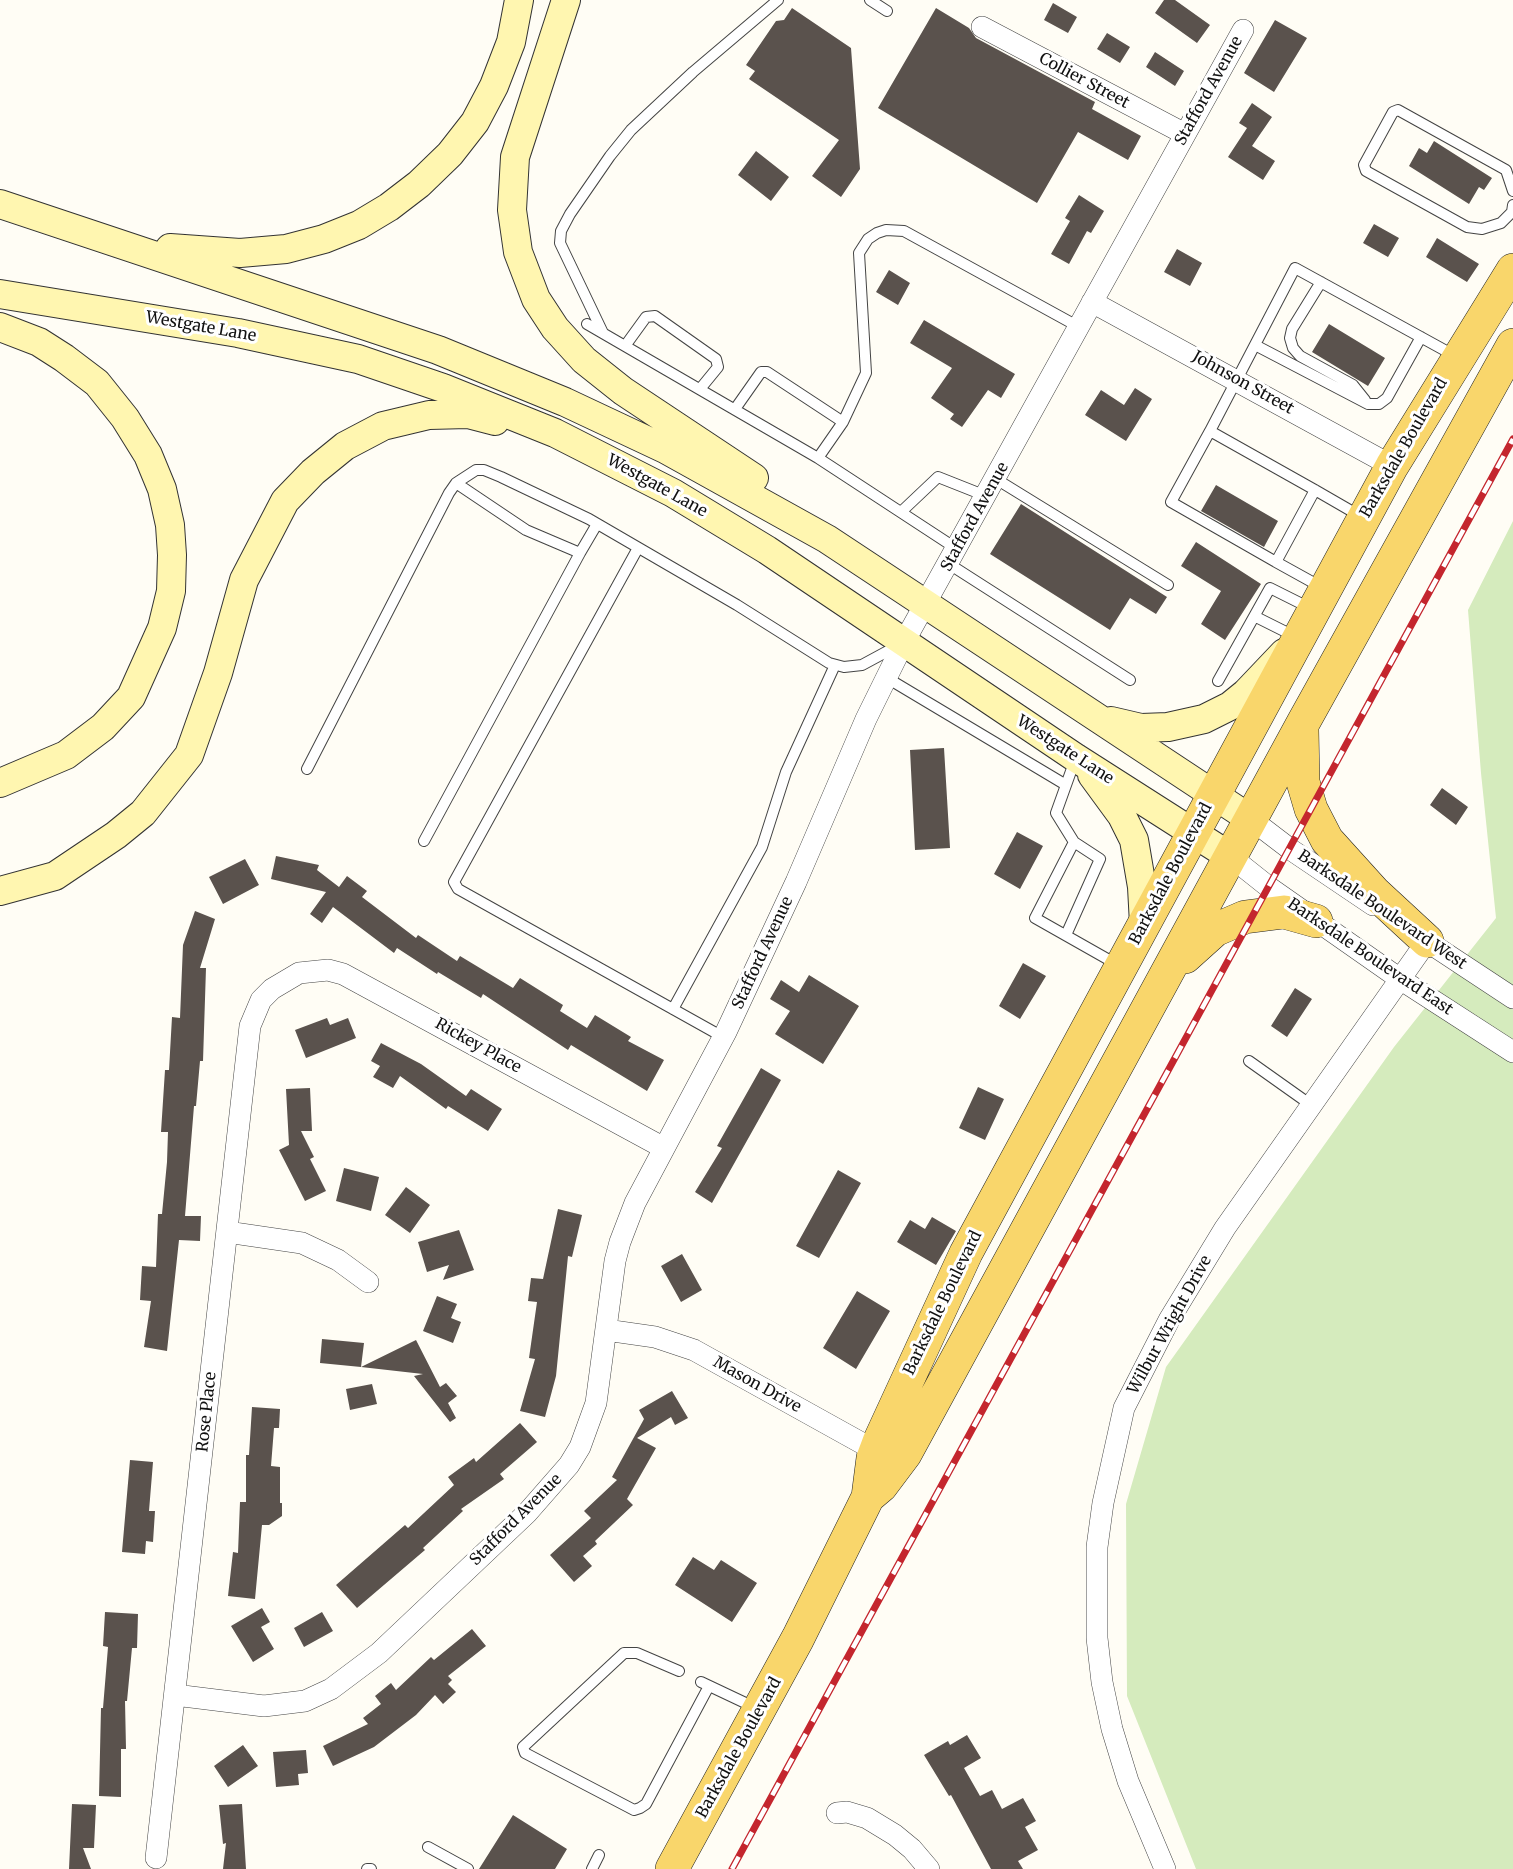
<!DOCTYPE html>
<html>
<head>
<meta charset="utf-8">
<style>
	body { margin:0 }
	canvas { display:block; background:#fffdf5 }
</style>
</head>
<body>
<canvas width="1513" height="1869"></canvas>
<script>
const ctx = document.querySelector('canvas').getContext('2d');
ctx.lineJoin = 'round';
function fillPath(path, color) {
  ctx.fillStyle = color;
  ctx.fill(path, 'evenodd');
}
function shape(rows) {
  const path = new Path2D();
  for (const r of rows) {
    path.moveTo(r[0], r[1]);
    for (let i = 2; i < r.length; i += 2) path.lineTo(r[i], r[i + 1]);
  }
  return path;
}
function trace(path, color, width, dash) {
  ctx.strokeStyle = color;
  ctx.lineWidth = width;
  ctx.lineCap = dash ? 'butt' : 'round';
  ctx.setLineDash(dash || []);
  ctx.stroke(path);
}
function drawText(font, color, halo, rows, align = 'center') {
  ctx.font = font + ' Merriweather,serif';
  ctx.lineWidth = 6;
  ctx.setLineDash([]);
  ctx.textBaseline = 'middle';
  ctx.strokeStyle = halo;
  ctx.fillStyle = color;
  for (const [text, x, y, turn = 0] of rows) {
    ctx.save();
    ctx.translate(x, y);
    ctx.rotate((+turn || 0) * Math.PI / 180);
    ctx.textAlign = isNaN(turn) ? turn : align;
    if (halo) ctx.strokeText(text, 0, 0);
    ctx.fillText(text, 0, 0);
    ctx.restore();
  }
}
const green = shape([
	[1513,521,1513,1869,1196,1869,1127,1696,1126,1504,1166,1367,1394,1047,1496,918,1481,773,1468,610]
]);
const building = shape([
	[1164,0,1175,0,1210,25,1197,43,1155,13],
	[1053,3,1077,17,1068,33,1044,20],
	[792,8,851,48,860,169,841,197,812,176,839,140,749,79,755,71,746,65,776,21,784,20],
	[936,8,969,28,976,38,1095,102,1092,109,1141,136,1128,160,1078,132,1037,203,878,108],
	[1275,20,1307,38,1274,92,1244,73],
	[1107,33,1130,47,1120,63,1097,49],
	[1155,52,1184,71,1175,86,1146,67],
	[1252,103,1272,117,1252,146,1275,161,1263,180,1228,157,1247,128,1239,123],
	[1434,141,1492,178,1484,190,1479,187,1469,204,1409,166,1419,148,1427,153],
	[756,151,789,177,771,201,738,175],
	[1079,195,1104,211,1091,233,1087,231,1069,264,1051,254,1070,221,1065,218],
	[1374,224,1399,238,1388,257,1363,243],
	[1437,238,1479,264,1467,282,1426,257],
	[1177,249,1202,263,1190,286,1164,272],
	[889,270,910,283,898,305,876,292],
	[924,320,1015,374,1001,398,988,390,962,427,950,419,954,414,931,398,952,368,910,343],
	[1329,324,1385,358,1368,386,1312,352],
	[1135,388,1152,399,1126,441,1085,415,1101,390,1124,405],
	[1216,485,1278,521,1264,547,1201,511],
	[1021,504,1167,597,1156,614,1130,598,1110,630,990,554],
	[1196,542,1261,584,1225,640,1201,624,1221,591,1181,566],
	[944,748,950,848,915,850,910,750],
	[1442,788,1468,807,1456,825,1430,805],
	[1017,832,1043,846,1020,889,994,874],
	[276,856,319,865,317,870,339,887,347,876,367,891,362,897,416,938,418,935,457,961,460,956,513,988,520,978,563,1005,560,1011,587,1028,595,1015,631,1037,628,1041,664,1060,647,1091,571,1045,568,1050,483,994,481,998,438,972,437,974,397,948,394,953,333,907,322,923,310,914,326,892,271,879],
	[245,859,259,885,223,904,209,877],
	[195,911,215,919,200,968,206,968,203,1061,200,1061,196,1106,194,1106,185,1216,201,1216,200,1241,179,1240,167,1351,144,1347,151,1301,140,1300,142,1266,156,1267,158,1214,162,1214,167,1162,168,1132,161,1132,165,1070,169,1070,172,1017,180,1018,183,945],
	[1023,963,1046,976,1020,1019,999,1006],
	[809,975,859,1006,823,1064,775,1034,790,1011,770,999,781,980,799,992],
	[1295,988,1312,999,1287,1037,1271,1026],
	[327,1018,330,1025,348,1018,356,1038,306,1058,295,1030],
	[381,1043,421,1064,466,1096,471,1089,502,1109,488,1131,448,1106,446,1109,400,1076,393,1088,373,1077,380,1066,371,1061],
	[761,1068,781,1080,712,1203,695,1192,722,1148,717,1146],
	[978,1087,1004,1099,985,1140,959,1128],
	[310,1088,312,1131,301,1131,314,1157,310,1159,326,1191,305,1201,279,1150,289,1145,286,1089],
	[344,1168,379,1177,371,1211,336,1201],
	[838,1170,861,1183,819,1258,796,1246],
	[406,1187,430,1205,410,1233,385,1215],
	[558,1209,582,1215,572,1257,568,1256,556,1376,545,1417,520,1411,535,1359,529,1358,537,1302,528,1301,531,1278,543,1279],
	[932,1217,956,1231,936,1265,897,1242,910,1220,925,1229],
	[459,1230,474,1270,443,1280,449,1265,427,1272,418,1242],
	[682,1254,702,1290,681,1302,661,1266],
	[857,1291,890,1311,856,1369,823,1348],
	[437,1296,457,1304,451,1318,461,1322,453,1343,423,1331],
	[322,1339,364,1343,361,1367,320,1363],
	[416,1340,440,1387,446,1383,457,1396,448,1403,456,1418,450,1422,414,1376,423,1374,361,1367],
	[372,1384,377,1404,350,1410,346,1389],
	[672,1391,688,1418,675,1425,671,1417,637,1438,656,1448,627,1499,633,1505,595,1541,597,1544,583,1556,592,1566,574,1582,550,1555,591,1518,584,1511,617,1480,612,1477,644,1419,639,1410],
	[252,1407,280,1409,279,1428,274,1428,271,1466,280,1467,280,1503,282,1503,282,1516,269,1525,262,1525,255,1599,228,1596,233,1552,238,1553,240,1502,246,1502,246,1455,249,1455],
	[520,1423,537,1442,500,1474,504,1479,461,1509,463,1511,423,1548,425,1550,357,1608,336,1585,405,1525,408,1528,454,1485,448,1477,474,1458,476,1462],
	[130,1460,153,1462,149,1511,155,1511,153,1542,146,1541,145,1554,122,1552],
	[693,1557,714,1570,721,1560,757,1583,732,1622,675,1585],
	[262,1608,270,1622,261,1627,274,1649,253,1662,231,1626],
	[105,1612,138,1614,137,1648,132,1648,127,1701,125,1701,126,1749,121,1749,121,1797,99,1796,101,1708,103,1708,108,1647,103,1646],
	[322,1612,333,1631,304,1647,294,1628],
	[472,1629,486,1646,448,1676,452,1680,448,1684,456,1692,443,1704,435,1695,416,1715,374,1747,333,1766,323,1746,368,1724,363,1718,381,1704,375,1696,391,1683,396,1690,431,1657,434,1660],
	[967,1735,981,1758,964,1768,980,1796,992,1790,1002,1809,1023,1798,1036,1821,1025,1827,1038,1850,1018,1861,1023,1869,991,1869,951,1795,949,1796,924,1755,948,1741,950,1745],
	[243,1745,258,1766,228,1787,214,1766],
	[306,1750,308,1773,298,1774,299,1785,276,1787,273,1752],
	[72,1804,96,1805,94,1848,83,1848,91,1869,69,1869],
	[242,1804,246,1869,223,1869,226,1843,223,1844,219,1805],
	[513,1815,567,1849,555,1869,479,1869]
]);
const service = shape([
	[870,0,887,11],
	[1513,191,1506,170,1398,110,1393,112,1364,165,1366,171,1467,227,1482,229,1501,223,1512,212,1513,205],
	[1321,282,1292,329,1290,338,1293,348,1300,356,1353,385,1365,400],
	[587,324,818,458,957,549],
	[603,333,560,243,561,231,570,214,610,156,631,130,693,72,778,0],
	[1255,345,1368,404,1379,404,1387,398,1421,337],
	[625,346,646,317,655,316,716,359,718,367,700,389],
	[735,409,761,372,767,372,843,422,818,458],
	[843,422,866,373,859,253,868,239,877,233,886,230,904,231,1079,327],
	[1210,431,1295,268,1457,357],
	[996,479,1168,585],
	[456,483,526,530,580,553,597,524],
	[1315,490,1276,562,1171,502,1210,431,1315,490,1360,516],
	[901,512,938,477,986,496],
	[638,548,454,882,458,889,723,1037],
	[1276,562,1323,588],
	[949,564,1130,680],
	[1256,617,1296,637],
	[887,678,1066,785],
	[1218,681,1270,588,1310,608],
	[307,769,449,493,456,483,476,470,484,470,501,477,589,519,737,605,829,663,844,667,862,665,899,645],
	[424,841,580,553],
	[1074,842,1056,813,1075,760],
	[1066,935,1100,859,1074,842,1035,918,1118,965],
	[673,1009,762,847,786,772,835,665],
	[1249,1061,1311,1105],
	[679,1671,637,1653,624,1653,523,1747,525,1753,634,1810,640,1808,646,1804,709,1686],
	[701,1682,756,1708],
	[428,1847,468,1869],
	[367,1869,371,1869],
	[592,1869,599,1855]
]);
const minor = shape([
	[982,27,1185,134],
	[1092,302,1392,466],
	[1252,820,1290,849,1373,905],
	[1231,857,1270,888,1400,979,1513,1052],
	[1416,934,1513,998],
	[227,1232,302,1243,338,1260,368,1282],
	[606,1330,655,1337,694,1350,885,1456],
	[175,1695,264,1706,305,1701,331,1689,379,1653,527,1513,569,1465,580,1447,596,1403,615,1261,620,1242,635,1203,726,1032,796,882,866,719,904,642,1243,30],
	[837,1813,847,1812,867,1818,895,1835,912,1849,929,1869],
	[156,1858,250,1026,261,1000,272,989,299,973,328,970,343,974,664,1148],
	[1165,1869,1128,1781,1112,1729,1102,1682,1097,1638,1097,1547,1103,1503,1124,1408,1169,1320,1225,1228,1427,941]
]);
const secondary = shape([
	[566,0,515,157,512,210,518,252,536,299,555,328,584,360,623,391,754,478],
	[0,204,438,350,565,402,665,449,827,539,1252,820],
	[170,248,240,253,286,249,324,239,359,225,389,207,419,184,450,154,475,122,494,86,511,42,519,0],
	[0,294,238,333,358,359,443,388,555,433,673,493,767,550,1076,758,1231,857],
	[0,327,39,342,64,358,97,383,125,418,148,455,162,489,170,525,172,555,171,591,162,628,131,697,103,727,66,755,0,783],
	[1111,721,1141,728,1168,727,1204,719,1230,706,1246,693,1284,653],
	[1092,775,1122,816,1134,840,1142,887,1144,924],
	[0,891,55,876,116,835,143,813,189,755,218,673,244,580,285,501,313,472,345,446,383,426,429,415,468,414,495,421]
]);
const primary = shape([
	[1302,729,1303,782,1311,809,1327,840,1374,892,1427,941],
	[1185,957,1215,930,1245,917,1284,912,1316,921],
	[868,1497,881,1486,905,1454,1303,723,1513,345],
	[672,1869,798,1638,868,1497,873,1458,879,1442,966,1253,1392,466,1513,270]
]);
const rail = shape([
	[732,1869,1513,439]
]);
const streetNames = [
	["Collier Street",1084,81,28],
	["Stafford Avenue",1209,91,-61],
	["Westgate Lane",201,327,10],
	["Johnson Street",1243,383,29],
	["Barksdale Boulevard",1404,448,-60],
	["Westgate Lane",657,486,29],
	["Stafford Avenue",975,517,-61],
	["Westgate Lane",1065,750,33],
	["Barksdale Boulevard",1171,874,-62],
	["Barksdale Boulevard West",1382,910,34],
	["Stafford Avenue",763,953,-65],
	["Barksdale Boulevard East",1370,957,34],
	["Rickey Place",478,1046,29],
	["Barksdale Boulevard",943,1303,-64],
	["Wilbur Wright Drive",1170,1325,-61],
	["Mason Drive",757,1385,29],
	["Rose Place",207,1412,-84],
	["Stafford Avenue",516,1520,-45],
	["Barksdale Boulevard",739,1748,-61]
];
fillPath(green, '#d5ebbd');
fillPath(building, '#5a524d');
trace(service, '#444', 12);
trace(minor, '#444', 22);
trace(secondary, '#333', 30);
trace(primary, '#222', 34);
trace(service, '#fff', 10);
trace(minor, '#fff', 21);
trace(secondary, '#fff6b0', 28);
trace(primary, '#f9d66b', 33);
trace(rail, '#c4262e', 7);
trace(rail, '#fff', 4.5, [14]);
drawText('16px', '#111', '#fff', streetNames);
</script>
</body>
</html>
